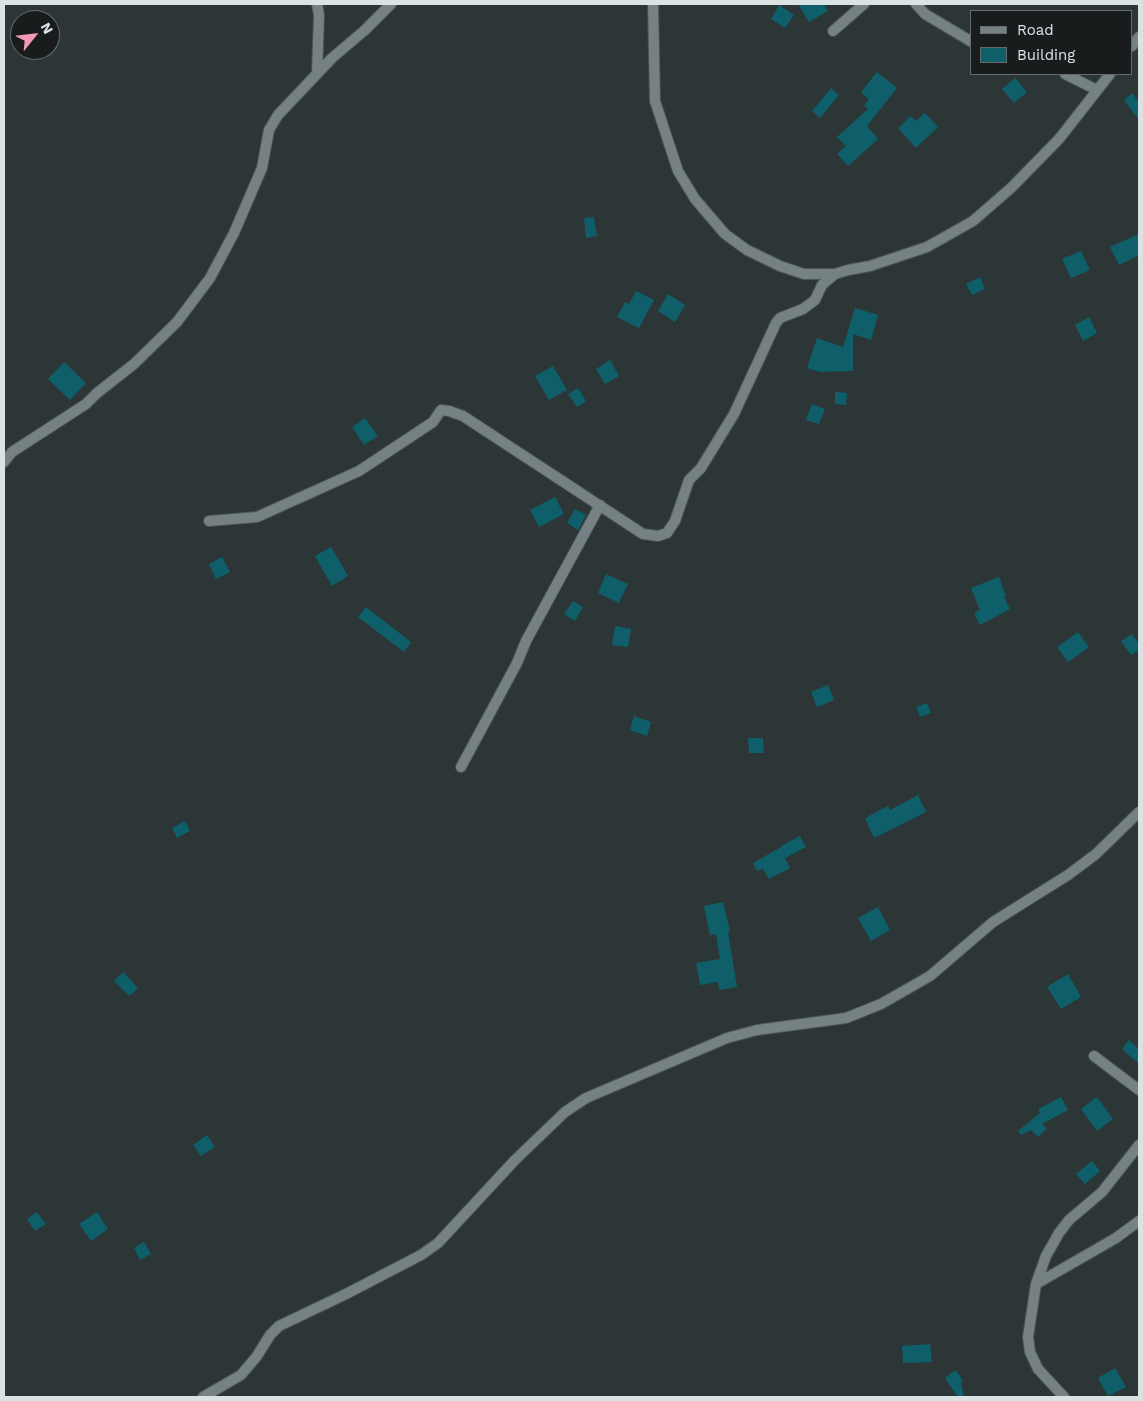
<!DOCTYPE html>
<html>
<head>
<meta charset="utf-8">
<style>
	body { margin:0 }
	#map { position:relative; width:1143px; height:1401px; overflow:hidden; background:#2c3637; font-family:"Work Sans",sans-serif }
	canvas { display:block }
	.frame { position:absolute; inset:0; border:5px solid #dbe2e3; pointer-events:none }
	.legend { position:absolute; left:970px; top:10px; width:162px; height:65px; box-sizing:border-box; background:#181c1d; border:1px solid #666b6c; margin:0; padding:6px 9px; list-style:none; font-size:15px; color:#dbe2e3 }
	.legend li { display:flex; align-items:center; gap:10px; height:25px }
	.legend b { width:25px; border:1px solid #666b6c }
	.north { position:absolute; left:10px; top:10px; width:50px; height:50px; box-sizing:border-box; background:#181c1d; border:1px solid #666b6c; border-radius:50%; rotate:61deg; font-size:14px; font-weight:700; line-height:20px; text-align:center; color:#dbe2e3 }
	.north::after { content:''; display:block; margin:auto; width:18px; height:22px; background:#f19ab4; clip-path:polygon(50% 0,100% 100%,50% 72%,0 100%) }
</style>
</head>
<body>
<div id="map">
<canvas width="1143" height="1401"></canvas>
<div class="frame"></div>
<ul class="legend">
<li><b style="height:6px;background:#768183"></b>Road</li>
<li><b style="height:14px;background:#0e5f6a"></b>Building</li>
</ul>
<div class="north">N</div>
</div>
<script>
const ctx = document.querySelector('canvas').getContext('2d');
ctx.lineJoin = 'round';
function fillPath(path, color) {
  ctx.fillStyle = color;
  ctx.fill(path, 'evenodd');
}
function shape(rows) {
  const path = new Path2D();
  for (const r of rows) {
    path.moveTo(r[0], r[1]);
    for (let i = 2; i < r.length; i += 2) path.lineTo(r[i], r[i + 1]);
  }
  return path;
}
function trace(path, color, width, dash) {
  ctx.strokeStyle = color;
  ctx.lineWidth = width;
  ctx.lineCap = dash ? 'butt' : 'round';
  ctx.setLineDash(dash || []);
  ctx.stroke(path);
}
const building = shape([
	[798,4,824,4,828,11,809,22],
	[779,5,794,15,785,28,771,19],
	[877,72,897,88,867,126,878,139,848,166,837,154,846,146,837,137,868,109,864,106,869,99,861,92],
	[1015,78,1027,92,1014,103,1002,89],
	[831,88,839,95,820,118,812,111],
	[1132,93,1139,102,1139,120,1124,100],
	[925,113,938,127,916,148,898,128,911,116,916,121],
	[594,217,597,236,586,238,584,218],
	[1139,234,1139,255,1119,265,1110,247],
	[1081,251,1090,270,1071,278,1062,259],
	[980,277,985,289,972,295,966,284],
	[636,291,654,300,639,328,617,317,625,302,629,304],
	[668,294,685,305,675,322,658,311],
	[855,308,878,315,871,340,853,334,853,371,820,372,807,368,817,338,843,347],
	[1089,317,1097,333,1083,341,1075,325],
	[610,360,619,376,605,384,596,369],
	[64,362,86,383,70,400,48,379],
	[553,366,567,390,549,400,535,376],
	[578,388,586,401,577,407,568,394],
	[835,392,847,393,846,405,835,404],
	[812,404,825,409,819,424,806,420],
	[365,418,378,436,364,445,352,427],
	[555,497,564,514,539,527,530,510],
	[575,509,586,515,578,530,567,523],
	[331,547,348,576,332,586,315,556],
	[222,557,230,572,216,579,209,564],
	[606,574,628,584,619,603,598,593],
	[999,577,1006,596,1004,597,1010,609,980,625,974,613,980,610,971,588],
	[573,601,583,607,575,621,564,614],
	[366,607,411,642,404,652,358,617],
	[615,626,631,629,628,647,612,645],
	[1078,632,1089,647,1068,662,1057,647],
	[1132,634,1139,644,1139,650,1131,655,1121,641],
	[828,685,834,700,817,707,811,692],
	[927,703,931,713,920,717,916,707],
	[634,716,651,722,647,736,630,730],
	[748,738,763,738,764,753,749,753],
	[918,795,926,812,874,838,865,818,888,806,890,810],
	[185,821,190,831,177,838,172,828],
	[800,836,806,847,785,858,790,868,769,879,763,869,757,871,753,863,781,847,781,846],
	[723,902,730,931,728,932,737,987,719,990,718,982,700,985,696,963,720,959,716,934,710,935,704,906],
	[878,907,890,930,871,941,858,918],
	[123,972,138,988,129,996,114,981],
	[1068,974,1081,997,1061,1009,1047,987],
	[1129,1040,1139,1049,1139,1064,1122,1049],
	[1061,1097,1068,1110,1042,1124,1047,1129,1038,1137,1031,1130,1021,1135,1018,1131,1040,1113,1038,1109],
	[1097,1097,1113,1119,1097,1131,1081,1109],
	[207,1135,215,1147,201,1156,193,1145],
	[1092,1161,1100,1171,1085,1184,1076,1174],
	[37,1212,46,1224,35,1231,27,1219],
	[97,1212,108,1229,91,1241,79,1224],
	[144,1242,151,1254,140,1260,134,1248],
	[930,1344,932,1362,903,1363,902,1346],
	[1115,1368,1126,1387,1108,1396,1098,1378],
	[956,1370,963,1381,961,1382,964,1397,958,1397,945,1378]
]);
const street = shape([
	[317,4,319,15,317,74],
	[653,4,655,101,678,171,695,199,725,234,747,250,780,266,804,274,835,274],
	[916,4,925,14,972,42],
	[833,31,864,4],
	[1132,46,1139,37],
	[1065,74,1097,90],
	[4,462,12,452,86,404,97,393,134,364,177,322,210,278,234,233,262,168,269,130,278,115,332,58,365,30,391,4],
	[209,521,257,517,359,471,433,422,441,410,449,411,463,416,643,534,658,536,667,533,675,521,689,480,701,468,734,414,776,323,780,318,803,309,815,300,822,285,835,274,848,270,870,266,927,247,973,221,1011,188,1059,139,1110,74],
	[461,767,517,663,526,641,600,505],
	[1094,1056,1139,1090],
	[1036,1284,1116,1238,1139,1221],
	[203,1397,241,1375,257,1356,270,1335,279,1326,346,1294,421,1255,438,1243,515,1160,565,1112,586,1098,727,1038,757,1030,846,1018,881,1004,930,976,993,922,1068,875,1096,854,1139,812],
	[1064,1397,1038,1369,1030,1352,1028,1337,1036,1284,1046,1256,1059,1233,1069,1220,1102,1192,1139,1145]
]);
fillPath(building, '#0e5f6a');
trace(street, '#4c5456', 12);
trace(street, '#768183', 10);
</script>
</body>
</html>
